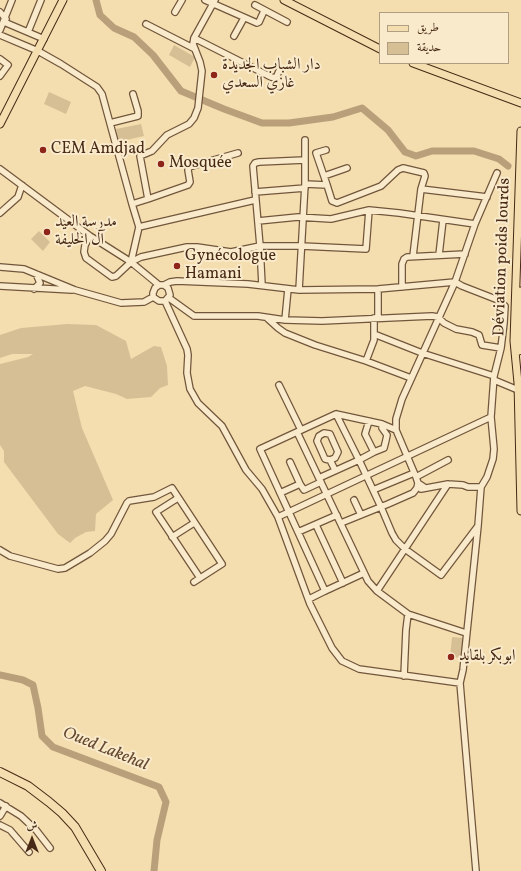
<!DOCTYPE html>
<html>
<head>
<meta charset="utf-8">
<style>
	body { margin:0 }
	#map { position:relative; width:521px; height:871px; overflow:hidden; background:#f4deaf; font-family:Vollkorn,Amiri,serif }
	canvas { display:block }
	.legend { position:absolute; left:379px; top:12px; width:130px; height:52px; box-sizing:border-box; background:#f8eacb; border:1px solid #b19d82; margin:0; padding:5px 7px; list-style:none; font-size:12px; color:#472915 }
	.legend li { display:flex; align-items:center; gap:8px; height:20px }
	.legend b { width:20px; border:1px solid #b19d82 }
	.north { position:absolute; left:12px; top:819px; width:40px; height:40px; -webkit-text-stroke:3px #f8eacb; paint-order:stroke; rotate:0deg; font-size:11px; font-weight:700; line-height:16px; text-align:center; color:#472915 }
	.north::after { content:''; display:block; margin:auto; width:14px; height:18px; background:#472915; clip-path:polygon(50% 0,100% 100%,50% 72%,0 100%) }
</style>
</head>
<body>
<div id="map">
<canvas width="521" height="871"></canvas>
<ul class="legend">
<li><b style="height:5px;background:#f4deaf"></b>طريق</li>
<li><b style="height:11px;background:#d7bf95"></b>حديقة</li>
</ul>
<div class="north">ش</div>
</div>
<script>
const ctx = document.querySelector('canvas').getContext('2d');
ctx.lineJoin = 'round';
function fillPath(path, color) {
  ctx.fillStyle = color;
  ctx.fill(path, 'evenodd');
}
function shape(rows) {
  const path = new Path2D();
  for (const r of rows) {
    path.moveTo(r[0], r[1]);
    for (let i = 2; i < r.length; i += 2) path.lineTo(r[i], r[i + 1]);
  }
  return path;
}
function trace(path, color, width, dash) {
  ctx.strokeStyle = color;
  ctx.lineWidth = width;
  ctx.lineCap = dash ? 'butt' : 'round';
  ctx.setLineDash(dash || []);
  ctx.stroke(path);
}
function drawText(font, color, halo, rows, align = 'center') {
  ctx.font = font + ' Vollkorn,Amiri,serif';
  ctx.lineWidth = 4;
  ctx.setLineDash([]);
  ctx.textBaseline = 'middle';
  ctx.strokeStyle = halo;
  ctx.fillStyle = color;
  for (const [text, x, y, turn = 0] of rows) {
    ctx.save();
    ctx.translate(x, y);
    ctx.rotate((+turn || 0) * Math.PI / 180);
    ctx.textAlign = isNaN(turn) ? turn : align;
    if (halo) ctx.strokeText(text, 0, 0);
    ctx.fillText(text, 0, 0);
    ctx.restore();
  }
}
const green = shape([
	[174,45,195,57,190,67,169,55],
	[49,92,71,102,66,114,44,104],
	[141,124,144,136,118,142,116,129],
	[39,231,50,242,43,251,31,239],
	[67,324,96,325,126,341,131,359,154,346,161,347,167,366,168,385,160,388,151,397,127,399,116,394,85,386,73,391,82,428,113,500,96,514,95,531,86,532,75,538,70,543,58,534,4,462,4,451,0,445,0,364,28,357,33,354,12,354,0,358,0,335,21,328],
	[452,637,464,638,463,658,450,657]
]);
const river = shape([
	[96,0,100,15,114,28,134,37,153,55,181,91,224,109,262,123,289,123,333,117,362,108,388,130,405,152,416,156,432,151,474,151,499,159,508,166],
	[0,675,23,680,33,685,38,708,42,736,53,747,159,787,166,802,157,840,154,871]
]);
const minor = shape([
	[205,0,257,23,259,22,264,11],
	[255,5,287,22],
	[0,12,6,19],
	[175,12,182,0],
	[4,22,44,39],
	[146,24,195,49],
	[0,30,12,0],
	[28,32,41,0],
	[0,35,38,51,61,64,97,87,102,94,132,204,148,199,140,156,152,151,167,135,189,124,194,118,198,108,202,71,200,62,193,44,194,38,215,0],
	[234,36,244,18],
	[194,38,271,77,276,78,279,71],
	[0,59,8,65,0,76],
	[110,123,138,116,138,111,133,94],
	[326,150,316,153,327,185,332,201,337,203,381,186,398,170,403,168,424,173,425,176,421,189,413,256],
	[0,169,90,236,131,262,139,227,132,204],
	[324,176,347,168],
	[305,184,327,185],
	[421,189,487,197],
	[255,192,305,188],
	[148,199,188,185,190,182,188,170,189,167,238,153],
	[0,213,18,197,22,185],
	[258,221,298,217,331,219,369,210,399,213,475,224],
	[139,227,255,200],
	[90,236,85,245,84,252,86,258,112,277,116,276,131,262,141,257,187,247,197,247,231,252,260,246,301,246,366,249,369,210],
	[439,255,443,220],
	[131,262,159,285],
	[0,267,24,269,75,290,121,303,144,302,153,297],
	[164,285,168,288,170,295,165,301,159,301,153,297,153,293,155,288,159,285,164,285,170,282,177,281,248,284,299,290,378,289,455,282,462,286,498,300,505,306,504,323,501,348,494,376,491,417,278,517],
	[262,285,260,246,253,166,255,163,259,162,305,160],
	[0,286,72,290],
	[402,287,402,264,404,259,407,257,465,254],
	[34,289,40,283,36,274],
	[378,289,378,318],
	[299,290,305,184,305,140],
	[169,298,194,316,258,316,285,320,322,321,432,316,438,317,444,323,456,329,472,332,479,335,482,345,501,348],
	[165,301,187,349,188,355,187,373,190,389,198,403,222,426,246,470,262,489,278,517,310,604,332,648,342,661,359,669,460,683,476,871],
	[267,318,278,328,285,333,315,345,366,361,411,378],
	[285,320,288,289],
	[374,334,422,353,494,376],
	[366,361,374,340,374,318],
	[494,380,518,390],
	[279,385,301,430],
	[336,414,260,449,325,591,364,573],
	[369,421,365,434,374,452,384,448,386,440,387,435,382,428,382,424],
	[396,430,396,419,402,399,455,282,475,224,497,173],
	[297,432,368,581,377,591,448,484,463,485,468,487,481,487,487,477,493,459,494,449,491,417],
	[374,452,359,460,381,507,392,533,396,540,405,549,441,575,478,526,481,487],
	[330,460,335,458,338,452,330,434,324,433,319,436,317,441,325,459,330,460,335,470],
	[319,478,359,460,336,414,382,424,396,430,416,477],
	[300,484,304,490,321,482],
	[424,487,418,483,416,477,448,460],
	[421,489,448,484],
	[373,490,414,473],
	[280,493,300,484,290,462],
	[178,498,156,512,200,578],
	[354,500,361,515],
	[341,523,388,504,413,493,417,488,418,483],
	[316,525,343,583],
	[298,532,337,515],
	[172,537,194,523],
	[0,550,10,556,58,569,65,568,90,553,105,541,111,534,127,503,129,501,154,497,172,488,222,564,194,582],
	[377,591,408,614,466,633],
	[309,599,325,591],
	[404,676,406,630,408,614],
	[460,683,463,670,478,526],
	[0,803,21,816,36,830,50,848],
	[0,816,6,806],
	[0,825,10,830,29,852]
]);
const major = shape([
	[284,0,380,49],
	[413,63,521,103],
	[0,124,63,0],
	[521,131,514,341,518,383,521,511],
	[519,351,521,291]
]);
const highway = shape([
	[0,772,28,786,49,802,62,813,75,827,101,871]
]);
const markers = [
	[214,75,4,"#8f2418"],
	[43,150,4,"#8f2418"],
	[161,164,4,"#8f2418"],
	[47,232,4,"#8f2418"],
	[177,266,4,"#8f2418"],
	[451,657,4,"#8f2418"]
];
const poiNames = [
	["دار الشباب الجديدة",222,66],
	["غازي السعدي",222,84],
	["CEM Amdjad",51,150],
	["Mosquée",169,164],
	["مدرسة العيد",55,223],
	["آل الخليفة",55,241],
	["Gynécologue",185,257],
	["Hamani",185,275],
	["ابوبكر بلقايد",459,657]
];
const streetNames = [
	["Déviation poids lourds",503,257,-88]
];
const waterNames = [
	["Oued Lakehal",105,750,22]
];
fillPath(green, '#d7bf95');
trace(river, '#b9a07b', 7);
trace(minor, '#72563c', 8);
trace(major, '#472915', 9);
trace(highway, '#472915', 10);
trace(minor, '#f8eacb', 5.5);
trace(major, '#f4deaf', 7);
trace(highway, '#f4deaf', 8);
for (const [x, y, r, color] of markers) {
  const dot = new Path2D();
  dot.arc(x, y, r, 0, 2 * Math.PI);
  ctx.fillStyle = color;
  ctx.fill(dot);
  trace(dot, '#f8eacb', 1.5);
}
drawText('16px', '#472915', '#f8eacb', poiNames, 'left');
drawText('16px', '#472915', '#f8eacb', streetNames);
drawText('italic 17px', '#64472e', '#f8eacb', waterNames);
</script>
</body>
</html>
